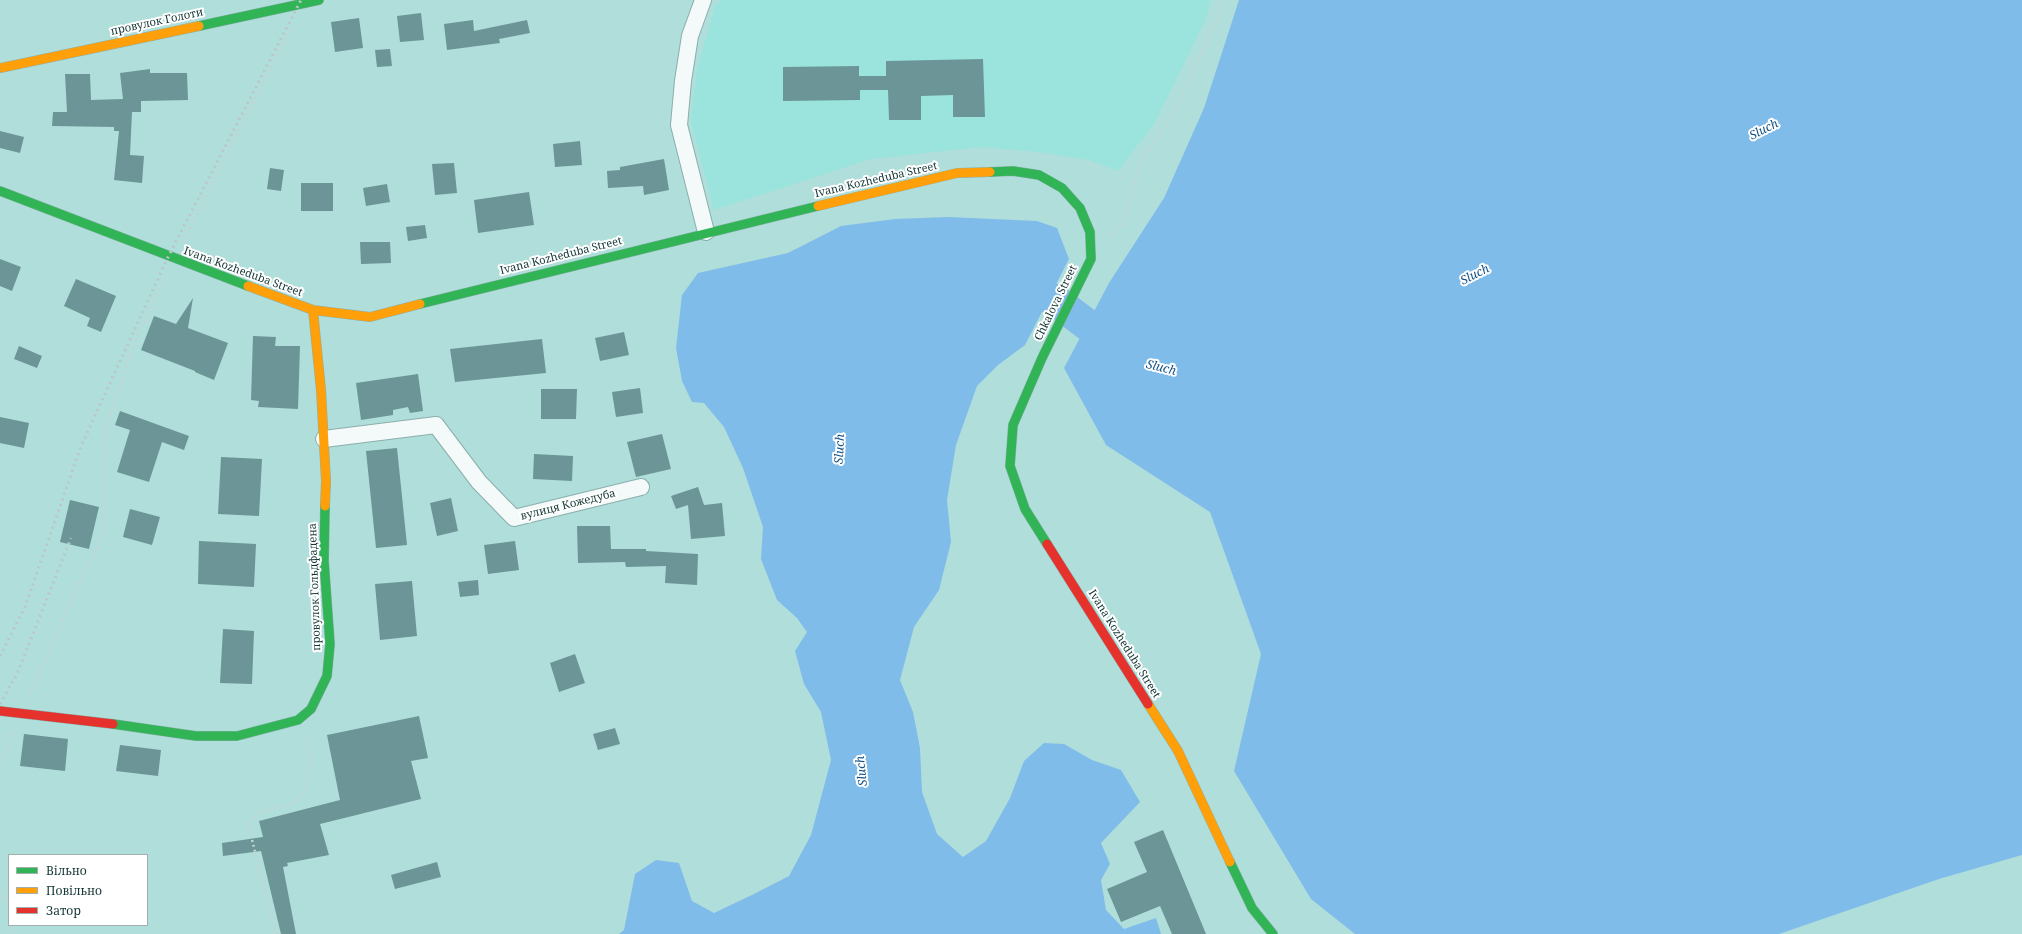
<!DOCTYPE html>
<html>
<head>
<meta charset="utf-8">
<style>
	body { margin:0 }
	#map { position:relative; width:2022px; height:934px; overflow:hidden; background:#b0deda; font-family:"Noto Serif",serif }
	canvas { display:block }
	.legend { position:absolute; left:8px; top:854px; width:140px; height:72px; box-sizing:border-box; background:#fff; border:1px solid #a1afaf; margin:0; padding:5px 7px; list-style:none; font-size:12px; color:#153836 }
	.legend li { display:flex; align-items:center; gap:8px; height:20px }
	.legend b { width:20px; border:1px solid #a1afaf }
</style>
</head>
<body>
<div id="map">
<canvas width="2022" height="934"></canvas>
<ul class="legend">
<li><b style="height:5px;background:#30b455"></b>Вільно</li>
<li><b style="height:5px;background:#ff9f0a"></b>Повільно</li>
<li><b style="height:5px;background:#e5322d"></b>Затор</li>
</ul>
</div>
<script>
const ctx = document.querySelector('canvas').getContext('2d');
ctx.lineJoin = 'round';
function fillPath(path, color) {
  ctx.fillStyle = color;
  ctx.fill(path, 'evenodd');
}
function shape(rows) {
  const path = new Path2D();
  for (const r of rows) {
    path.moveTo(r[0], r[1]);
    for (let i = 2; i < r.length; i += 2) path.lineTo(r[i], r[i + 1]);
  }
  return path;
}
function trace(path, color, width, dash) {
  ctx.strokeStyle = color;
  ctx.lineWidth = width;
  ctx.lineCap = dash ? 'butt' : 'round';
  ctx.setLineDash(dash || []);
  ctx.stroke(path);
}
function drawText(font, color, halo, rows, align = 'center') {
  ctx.font = font + ' "Noto Serif",serif';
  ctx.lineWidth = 4;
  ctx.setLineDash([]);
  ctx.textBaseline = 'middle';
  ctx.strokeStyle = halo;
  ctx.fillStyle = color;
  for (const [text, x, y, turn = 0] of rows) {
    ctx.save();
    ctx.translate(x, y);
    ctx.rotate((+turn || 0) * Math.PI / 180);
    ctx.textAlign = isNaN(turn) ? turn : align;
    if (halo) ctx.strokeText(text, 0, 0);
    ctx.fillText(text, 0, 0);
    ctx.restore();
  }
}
const built = shape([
	[721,0,1211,0,1205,21,1154,124,1118,171,1089,160,1039,152,981,147,871,159,714,210,691,122,697,69,715,6]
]);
const water = shape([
	[1239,0,2022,0,2022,855,1939,879,1779,934,1355,934,1311,899,1234,771,1261,654,1210,512,1106,445,1064,368,1109,283,1164,198,1204,108],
	[948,217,1037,221,1057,228,1069,259,1025,345,998,365,977,386,956,445,947,500,951,542,939,590,914,627,900,680,913,712,920,748,922,792,937,834,963,857,986,841,1010,798,1024,761,1044,743,1064,744,1092,760,1121,770,1140,802,1101,843,1110,864,1101,880,1106,910,1124,929,1156,918,1161,934,619,934,624,930,635,874,656,860,679,863,692,901,714,913,754,894,789,876,811,835,831,760,821,712,804,684,795,651,807,632,797,618,777,600,761,559,763,527,743,468,724,427,704,403,692,402,682,381,676,348,682,295,698,273,788,253,841,226,895,219]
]);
const river = shape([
	[1009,282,1021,284,1056,301,1122,351]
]);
const building = shape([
	[421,13,424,40,400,42,397,16],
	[359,18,363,48,335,52,331,22],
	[473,20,474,31,527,20,530,33,499,39,500,43,447,50,444,24],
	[390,49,392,66,377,67,375,50],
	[983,59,985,117,953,117,953,95,921,96,921,120,889,120,888,90,860,90,860,100,783,101,783,67,859,66,859,76,886,76,886,61],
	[150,69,150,73,187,73,188,100,141,101,141,112,132,112,130,155,144,156,142,183,114,180,119,131,114,131,114,127,52,126,53,112,67,112,65,74,90,74,91,100,123,99,120,73],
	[0,131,24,137,20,153,0,148],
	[580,141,582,165,555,167,553,144],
	[664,159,669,190,644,195,643,186,608,188,607,171,620,170,620,167],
	[454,163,457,193,435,195,432,164],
	[270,168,284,170,281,191,267,189],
	[301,183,333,183,333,211,301,211],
	[387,184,390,202,366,206,363,188],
	[529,192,534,225,478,233,474,200],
	[425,225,427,238,408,241,406,227],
	[360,242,390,242,391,263,361,264],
	[0,259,21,267,12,291,0,286],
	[76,279,116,296,101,332,87,326,90,318,64,306],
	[193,298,188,328,228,343,214,380,195,372,195,371,141,350,154,316,176,324],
	[624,332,629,355,600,361,595,338],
	[253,336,276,337,275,346,300,346,298,409,258,407,259,401,251,400],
	[542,339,546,373,455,382,450,349],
	[19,346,42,356,37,368,14,359],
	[418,374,423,411,410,413,408,407,393,410,393,415,361,420,356,383],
	[640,388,643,413,616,417,612,392],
	[541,389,577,389,576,419,541,419],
	[120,411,189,436,184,450,162,442,149,482,117,472,130,430,115,425],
	[0,417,29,423,24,448,0,443],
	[662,434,671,469,636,477,627,442],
	[397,448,407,545,376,548,366,451],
	[534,454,573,456,572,481,533,479],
	[221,457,262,459,259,516,218,514],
	[698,487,704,505,722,503,725,536,691,539,688,505,676,509,671,496],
	[451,498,458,531,437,536,430,503],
	[70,500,99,507,89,549,60,542],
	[130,509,160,517,152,545,123,537],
	[577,526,610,526,611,549,646,549,646,551,698,554,697,585,665,583,666,566,626,567,625,562,578,563],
	[199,541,256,544,254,587,198,584],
	[515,541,519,570,488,574,484,545],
	[478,580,479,595,460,597,458,582],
	[412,581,417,636,380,640,375,584],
	[223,629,254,631,252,684,220,683],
	[575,654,585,683,559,692,550,663],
	[419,716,428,758,411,761,421,799,320,824,329,855,287,863,288,866,283,867,296,934,281,934,261,851,223,856,222,843,263,837,259,821,340,800,327,735],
	[615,728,620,744,598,750,593,734],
	[24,734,68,739,65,771,20,766],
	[120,745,161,750,158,776,116,771],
	[1163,830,1206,934,1172,934,1160,906,1121,922,1107,889,1147,872,1134,842],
	[437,862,441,877,395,889,391,875]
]);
const path = shape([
	[1110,237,1123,222,1141,163,1171,117,1215,25,1223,0],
	[183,242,292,27],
	[30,694,78,586,103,537,106,427,134,344,166,277],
	[0,764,14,731],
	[0,892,9,904],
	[11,925,12,934],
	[276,934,250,832,250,822,255,814,291,804,305,792,311,760,306,737]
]);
const street = shape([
	[703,0,690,36,683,81,679,125,706,232],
	[324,439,436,425,479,482,514,518,641,487]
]);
const fast = shape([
	[199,26,319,0],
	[990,172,1013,171,1039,175,1062,188,1080,208,1090,232,1091,259,1042,358,1013,425,1010,466,1025,509,1047,544],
	[0,191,248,286],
	[420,304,818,206],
	[113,724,196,736,237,736,298,720,311,709,327,676,330,644,324,561,325,506],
	[1230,862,1252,908,1273,934]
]);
const slow = shape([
	[0,68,199,26],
	[818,206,957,173,990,172],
	[248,286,313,310,370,317,420,304],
	[313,310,321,390,326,481,325,506],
	[1148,704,1178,751,1230,862]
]);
const jam = shape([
	[1047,544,1148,704],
	[0,711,113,724]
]);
const rail = shape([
	[0,656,25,607,81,446,168,257,301,0],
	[0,704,17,674,71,538]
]);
const streetNames = [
	["провулок Голоти",157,22,-12],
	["Ivana Kozheduba Street",876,180,-13],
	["Ivana Kozheduba Street",561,256,-14],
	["Ivana Kozheduba Street",243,272,20],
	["Chkalova Street",1056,303,-64],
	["вулиця Кожедуба",568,505,-14],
	["провулок Гольдфадена",315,587,-92],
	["Ivana Kozheduba Street",1124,644,58]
];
const waterNames = [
	["Sluch",1764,130,-27],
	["Sluch",1475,275,-27],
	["Sluch",1161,368,14],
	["Sluch",840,449,-87],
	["Sluch",862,771,-96]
];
fillPath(built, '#9be4de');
fillPath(water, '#80bce9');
trace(river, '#80bce9', 32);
fillPath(building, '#6b9596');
trace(street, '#8aafac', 18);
trace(fast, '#8aafac', 10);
trace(slow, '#8aafac', 10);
trace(jam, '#8aafac', 10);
trace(path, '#c5d4d2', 2.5, [2, 3]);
trace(street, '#f3faf9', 16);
trace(fast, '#30b455', 9);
trace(slow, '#ff9f0a', 9);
trace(jam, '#e5322d', 9);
trace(rail, '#bac7c6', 3, [2, 4]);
drawText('11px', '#153836', '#fff', streetNames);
drawText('italic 12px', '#135286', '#fff', waterNames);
</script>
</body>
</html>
